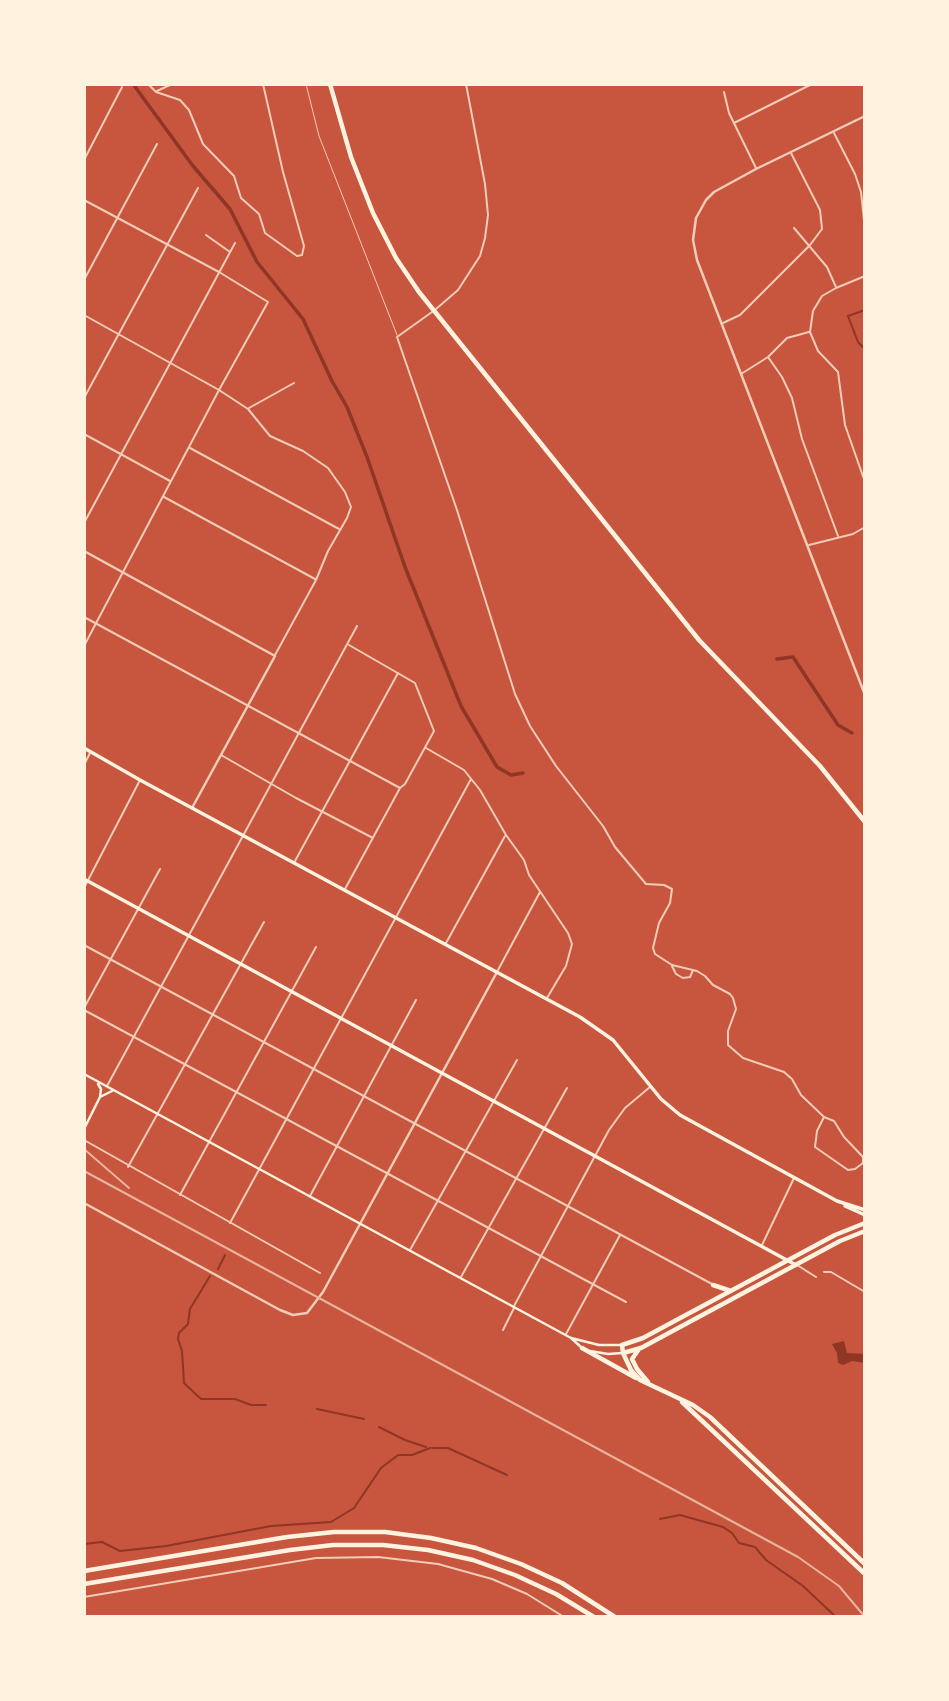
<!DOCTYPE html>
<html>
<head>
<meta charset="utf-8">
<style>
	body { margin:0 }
	#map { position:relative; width:949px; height:1701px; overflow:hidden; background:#c8553d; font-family:Barlow,sans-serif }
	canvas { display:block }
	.frame { position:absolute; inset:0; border:86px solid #fff3e0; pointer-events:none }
</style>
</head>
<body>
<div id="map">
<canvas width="949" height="1701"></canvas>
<div class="frame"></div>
</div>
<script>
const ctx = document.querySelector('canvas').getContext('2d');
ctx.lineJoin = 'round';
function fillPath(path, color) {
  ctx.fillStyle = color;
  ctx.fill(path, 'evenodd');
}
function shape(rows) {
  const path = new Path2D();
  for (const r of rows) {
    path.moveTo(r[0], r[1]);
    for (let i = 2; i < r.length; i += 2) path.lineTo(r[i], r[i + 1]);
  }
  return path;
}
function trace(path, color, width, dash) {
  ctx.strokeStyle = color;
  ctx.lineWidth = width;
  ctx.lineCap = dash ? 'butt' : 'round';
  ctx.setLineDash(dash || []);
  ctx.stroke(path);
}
const water = shape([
	[844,1341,847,1353,865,1354,865,1363,852,1361,843,1365,838,1363,837,1353,832,1344]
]);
const stream = shape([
	[865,310,848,316,858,342,865,349],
	[218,1269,225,1255],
	[210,1276,190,1309,188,1324,179,1333,178,1339,182,1351,184,1383,201,1399,235,1399,251,1405,266,1405],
	[317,1409,364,1419],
	[379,1427,405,1440,426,1447],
	[432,1448,448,1448,507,1475],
	[660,1519,680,1515,723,1527,732,1533,739,1543,755,1547,766,1560,803,1586,836,1617],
	[84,1544,102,1542,120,1551,166,1546,271,1526,331,1522,354,1508,381,1468,398,1455,412,1455,430,1448]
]);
const canal = shape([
	[133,84,193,166,230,209,257,262,303,319,332,381,347,407,367,457,405,567,461,706,497,767,511,775,523,773],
	[777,659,793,657,838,725,852,733]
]);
const service = shape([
	[306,84,319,136,397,335]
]);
const minor = shape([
	[148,84,156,92,180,100,189,110,203,144,234,176,241,198,259,214,265,233,297,256,302,255,304,246,283,172,263,84],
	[157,91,172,84],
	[724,92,729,113,756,168],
	[734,123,812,84],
	[834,133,855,174,861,192,865,230],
	[84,160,122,87],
	[84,200,219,272,268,302,219,390,84,646],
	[794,228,827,267,836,287],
	[206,235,230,252],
	[865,276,836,288,822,296,813,311,810,332,818,351,838,372,845,425,865,482],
	[84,280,157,144],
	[436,309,458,290,480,256,485,238,488,215,485,184,466,84],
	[432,312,397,337,457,510,515,694,530,726,556,766,603,826,615,847,646,884,664,885,672,889,670,903,659,923,653,948,655,954,672,965,697,971,705,976,713,985,730,994,733,998,736,1009,728,1031,728,1045,743,1058,784,1072,792,1079,801,1095,824,1117,834,1121,844,1137,863,1157,863,1163,855,1169,848,1170,815,1147,817,1131,824,1117],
	[84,315,219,390,248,409,270,436,303,451,328,468,345,492,351,507,347,518,328,551,316,580,275,655],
	[723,323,740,315,810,245,822,229,820,210,791,153],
	[768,357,782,377,792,398,802,439,838,536],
	[741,374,768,357,787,338,809,332],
	[84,398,198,188],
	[249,408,294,383],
	[84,434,170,481],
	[190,448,339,529],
	[164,497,315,579],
	[84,523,235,243],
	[809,545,853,534,865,527],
	[84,617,400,788],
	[426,748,464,770,480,790,506,835,524,860,529,875,568,933,572,944,566,966,547,998],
	[221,755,296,798,373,838],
	[84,765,90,753],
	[295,861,398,673],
	[84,888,140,780],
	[345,889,400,788,405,784,434,731,415,683,349,645],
	[446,943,505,836],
	[84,945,712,1284],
	[672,966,676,974,683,978,690,977,693,970],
	[498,970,540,892],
	[84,1008,160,869],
	[84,1010,626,1302],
	[107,1086,357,626],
	[84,1140,320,1273],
	[128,1167,264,922],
	[180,1195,316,947],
	[310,1196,416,1000],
	[230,1223,471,779],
	[762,1245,794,1178],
	[410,1250,517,1060],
	[797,1265,816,1277],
	[824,1272,831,1272,865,1292],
	[461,1277,567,1088],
	[514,1306,609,1130,625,1108,650,1087],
	[503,1330,514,1308],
	[566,1334,620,1235],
	[84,1597,316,1558,378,1557,438,1564,492,1579,527,1594,564,1617]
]);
const tertiary = shape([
	[865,116,756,169,714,192,706,200,696,218,693,240,697,260,865,695],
	[84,551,275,656,192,808],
	[84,1203,280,1310,293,1315,307,1313,323,1292,497,972]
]);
const secondary = shape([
	[84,1074,571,1338,599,1345,622,1345],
	[98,1084,101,1089,100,1097],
	[84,1129,100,1097,112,1091],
	[571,1338,581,1347],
	[590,1351,608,1354,622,1353]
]);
const primary = shape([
	[84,748,140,780,580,1017,613,1040,661,1099,680,1115,837,1201,865,1210],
	[84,879,796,1265],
	[845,1206,865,1215]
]);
const trunk = shape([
	[330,84,351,157,373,213,396,258,419,292,699,640,820,766,865,822],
	[865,1223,835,1235,643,1338,622,1345,623,1353,631,1370,640,1380,693,1405,710,1417,865,1564],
	[713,1285,731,1291],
	[582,1348,636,1378],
	[639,1349,632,1359,637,1369,648,1382],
	[623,1353,641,1348,840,1241,865,1231],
	[682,1402,865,1574]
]);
const motorway = shape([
	[84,1571,287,1537,334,1532,385,1532,431,1538,476,1548,521,1564,562,1583,615,1617],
	[84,1584,290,1550,333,1545,383,1545,428,1550,473,1560,515,1575,556,1594,594,1617]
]);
const rail = shape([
	[84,1149,129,1188],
	[84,1171,798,1557,839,1586,865,1617]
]);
fillPath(water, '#8f3625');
trace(stream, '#8f3625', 2);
trace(canal, '#8f3625', 3.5);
trace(service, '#f1ccb7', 1);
trace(minor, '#f1ccb7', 2);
trace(tertiary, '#f1ccb7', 2.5);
trace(secondary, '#fff3e0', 2.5);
trace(primary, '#fff3e0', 3.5);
trace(trunk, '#fff3e0', 4.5);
trace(motorway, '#fff3e0', 4.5);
trace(rail, '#e9b49f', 2);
</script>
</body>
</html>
